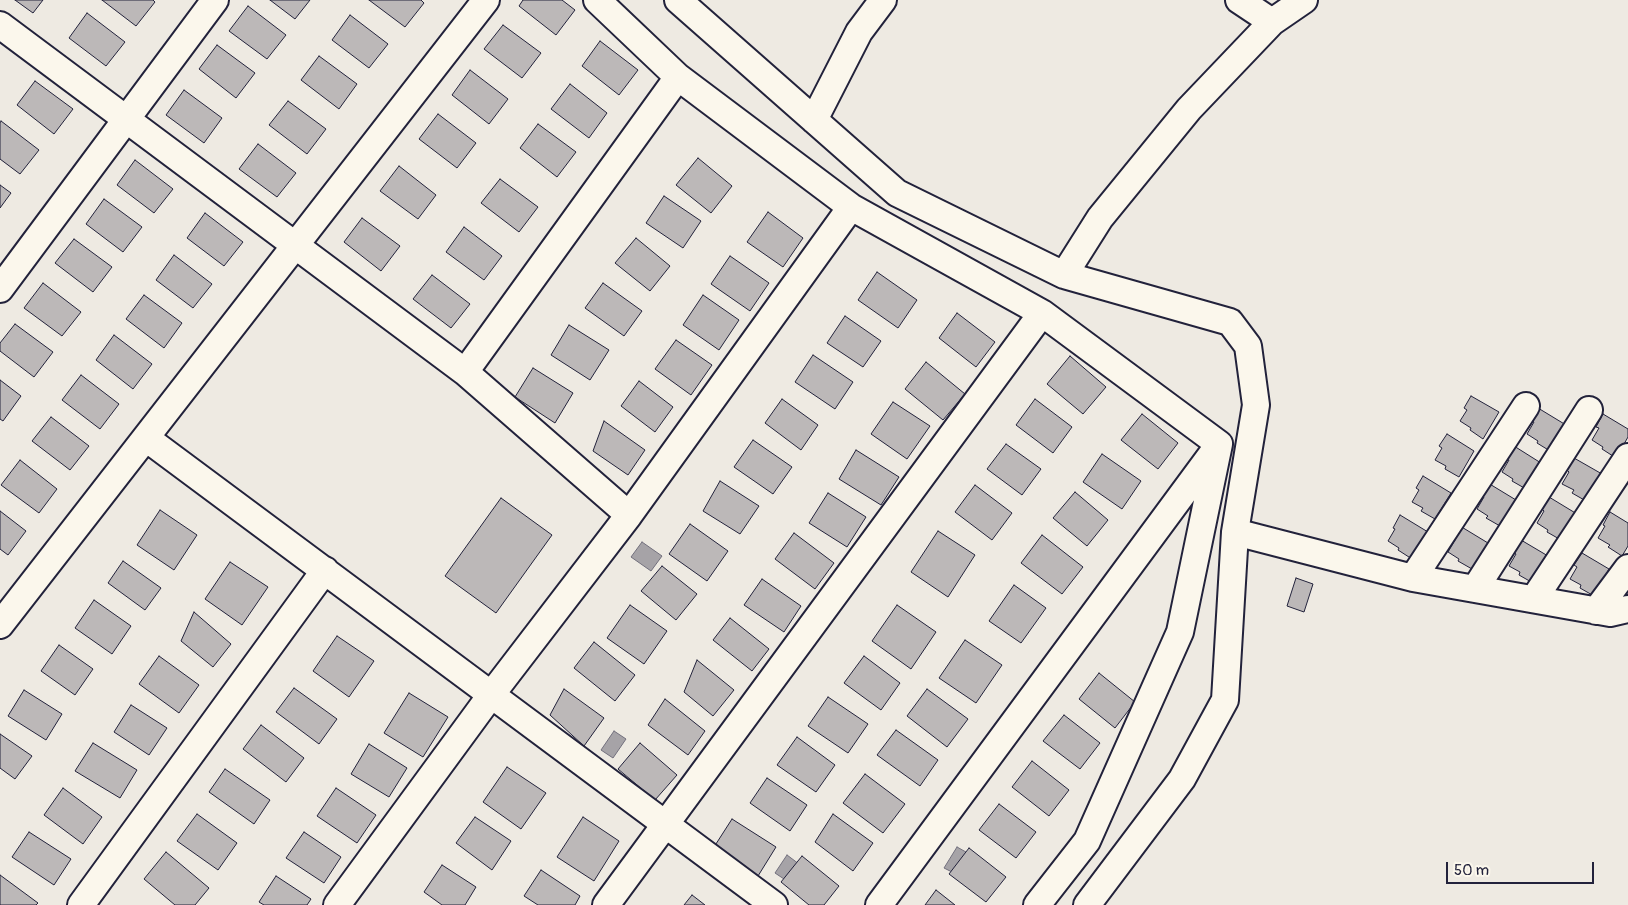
<!DOCTYPE html>
<html>
<head>
<meta charset="utf-8">
<style>
	body { margin:0 }
	#map { position:relative; width:1628px; height:905px; overflow:hidden; background:#eeeae2; font-family:Pangolin,sans-serif }
	canvas { display:block }
	.scale { position:absolute; left:1446px; top:862px; width:148px; height:22px; box-sizing:border-box; border:2px solid #22223b; border-top:0; padding-left:6px; font-size:15px; line-height:18px; white-space:nowrap; color:#22223b; -webkit-text-stroke:4px #fbf7ec; paint-order:stroke }
</style>
</head>
<body>
<div id="map">
<canvas width="1628" height="905"></canvas>
<div class="scale">50 m</div>
</div>
<script>
const ctx = document.querySelector('canvas').getContext('2d');
ctx.lineJoin = 'round';
function fillPath(path, color) {
  ctx.fillStyle = color;
  ctx.fill(path, 'evenodd');
}
function shape(rows) {
  const path = new Path2D();
  for (const r of rows) {
    path.moveTo(r[0], r[1]);
    for (let i = 2; i < r.length; i += 2) path.lineTo(r[i], r[i + 1]);
  }
  return path;
}
function trace(path, color, width, dash) {
  ctx.strokeStyle = color;
  ctx.lineWidth = width;
  ctx.lineCap = dash ? 'butt' : 'round';
  ctx.setLineDash(dash || []);
  ctx.stroke(path);
}
const water = shape([
	[642,542,662,556,651,571,631,557,642,542],
	[614,731,626,739,613,758,601,750,614,731],
	[957,847,973,856,954,873,944,868,957,847],
	[787,855,799,864,787,881,775,873,787,855]
]);
const building = shape([
	[15,0,43,0,33,13,15,0],
	[102,0,153,0,155,2,136,26,102,0],
	[270,0,310,0,295,19,270,0],
	[369,0,421,0,424,3,405,27,369,0],
	[523,0,562,0,575,10,556,35,519,6,523,0],
	[248,6,286,35,267,59,229,31,248,6],
	[87,13,125,42,106,66,69,38,87,13],
	[350,15,388,44,369,68,332,40,350,15],
	[503,25,541,53,522,78,484,49,503,25],
	[600,41,638,70,619,95,582,66,600,41],
	[217,45,255,73,236,98,199,69,217,45],
	[319,56,357,84,339,109,301,80,319,56],
	[470,70,508,99,489,124,452,95,470,70],
	[35,81,73,109,54,134,17,105,35,81],
	[570,84,607,113,589,138,551,109,570,84],
	[184,90,222,118,204,143,166,115,184,90],
	[288,101,326,129,307,154,269,125,288,101],
	[438,114,476,143,457,168,419,139,438,114],
	[1,121,39,150,20,174,0,159,0,123,1,121],
	[538,124,576,152,557,177,520,148,538,124],
	[258,144,296,173,277,197,239,169,258,144],
	[698,158,732,186,711,213,676,185,698,158],
	[135,160,173,189,154,213,117,185,135,160],
	[399,166,436,195,418,219,380,191,399,166],
	[500,179,538,207,519,232,481,203,500,179],
	[0,185,11,193,0,208,0,185],
	[664,196,701,221,683,248,646,223,664,196],
	[104,199,142,227,123,252,86,224,104,199],
	[768,212,803,238,783,267,747,242,768,212],
	[205,213,243,242,224,266,187,238,205,213],
	[362,218,400,246,381,271,344,242,362,218],
	[464,227,502,256,484,280,446,252,464,227],
	[636,238,670,266,650,291,615,263,636,238],
	[74,239,112,267,93,292,55,263,74,239],
	[174,255,212,284,193,308,156,280,174,255],
	[730,256,769,283,750,311,711,284,730,256],
	[877,272,917,300,898,328,858,300,877,272],
	[432,275,470,304,451,328,413,299,432,275],
	[43,283,81,312,62,336,24,308,43,283],
	[603,283,642,311,624,336,585,308,603,283],
	[144,295,182,323,164,348,126,319,144,295],
	[703,295,739,320,719,350,683,325,703,295],
	[957,313,995,342,976,367,939,338,957,313],
	[845,316,881,341,863,367,827,343,845,316],
	[15,324,53,352,34,377,0,351,0,343,15,324],
	[569,325,609,350,590,380,551,355,569,325],
	[114,335,152,364,133,389,96,360,114,335],
	[676,340,712,365,691,395,655,369,676,340],
	[813,355,853,382,835,409,795,382,813,355],
	[1070,356,1106,387,1083,414,1047,384,1070,356],
	[926,362,965,394,943,420,905,389,926,362],
	[533,368,573,393,555,423,515,397,533,368],
	[81,375,119,404,100,429,62,400,81,375],
	[0,380,21,396,3,421,0,419,0,380],
	[639,381,673,407,655,432,621,406,639,381],
	[1471,396,1499,412,1483,439,1470,430,1471,428,1460,421,1467,410,1464,408,1471,396],
	[782,399,818,425,801,450,765,423,782,399],
	[1035,399,1072,427,1053,453,1016,425,1035,399],
	[893,402,930,426,907,459,871,434,893,402],
	[1538,408,1566,425,1550,451,1537,443,1538,441,1527,434,1534,422,1531,420,1538,408],
	[1142,414,1178,443,1158,469,1121,440,1142,414],
	[1603,414,1628,429,1628,437,1616,458,1602,449,1603,447,1592,440,1599,428,1596,427,1603,414],
	[51,417,89,446,70,470,32,441,51,417],
	[604,421,645,450,628,475,593,451,604,421],
	[1447,434,1474,451,1459,477,1445,469,1446,466,1435,460,1442,448,1439,446,1447,434],
	[753,440,792,467,773,494,734,467,753,440],
	[1006,444,1041,469,1022,495,987,469,1006,444],
	[1514,446,1541,463,1526,489,1512,481,1513,479,1502,472,1509,460,1506,459,1514,446],
	[856,450,899,477,881,505,839,479,856,450],
	[1102,454,1141,481,1122,509,1083,482,1102,454],
	[1574,458,1602,474,1586,501,1572,493,1574,490,1562,484,1569,472,1567,470,1574,458],
	[20,460,57,489,39,513,1,485,20,460],
	[1423,476,1451,493,1435,519,1421,511,1423,508,1412,502,1419,490,1416,488,1423,476],
	[720,481,759,506,740,534,703,511,720,481],
	[1488,483,1516,500,1500,526,1486,518,1488,516,1477,509,1484,497,1481,495,1488,483],
	[975,485,1012,513,992,540,955,512,975,485],
	[1075,492,1108,520,1087,546,1053,518,1075,492],
	[828,493,866,517,847,547,809,523,828,493],
	[1549,497,1577,514,1561,540,1547,532,1548,530,1537,523,1544,511,1542,509,1549,497],
	[501,498,552,535,496,613,445,576,501,498],
	[160,510,197,535,174,570,137,545,160,510],
	[0,511,26,531,8,555,0,549,0,511],
	[1610,512,1628,523,1628,546,1622,556,1608,547,1610,545,1598,538,1605,526,1603,525,1610,512],
	[1400,515,1428,532,1412,559,1398,550,1399,548,1388,541,1395,529,1393,528,1400,515],
	[690,524,728,551,707,581,669,554,690,524],
	[1460,526,1488,543,1472,569,1458,561,1459,559,1448,552,1455,540,1452,538,1460,526],
	[938,531,975,555,948,597,911,572,938,531],
	[794,533,834,563,815,589,775,559,794,533],
	[1042,535,1083,567,1062,594,1021,563,1042,535],
	[1521,540,1548,556,1533,583,1519,575,1520,572,1509,566,1516,554,1513,552,1521,540],
	[1582,553,1609,569,1594,596,1580,588,1581,585,1570,579,1577,567,1574,565,1582,553],
	[123,561,161,588,145,610,108,583,123,561],
	[230,562,268,587,242,625,205,599,230,562],
	[662,566,697,594,676,620,641,591,662,566],
	[1296,578,1313,584,1304,612,1287,606,1296,578],
	[762,579,801,606,784,632,744,605,762,579],
	[1014,585,1046,608,1021,643,989,621,1014,585],
	[94,600,131,626,112,654,75,628,94,600],
	[630,605,667,631,644,664,607,638,630,605],
	[897,605,936,632,911,669,872,641,897,605],
	[194,612,231,644,213,667,181,641,194,612],
	[730,618,769,649,752,671,713,640,730,618],
	[337,636,374,661,349,697,313,671,337,636],
	[965,640,1002,665,976,703,939,678,965,640],
	[594,642,635,675,615,701,574,668,594,642],
	[59,645,93,669,75,695,41,671,59,645],
	[159,656,199,685,179,713,139,684,159,656],
	[864,656,900,683,881,710,844,683,864,656],
	[697,660,734,690,713,716,684,692,697,660],
	[1099,673,1135,702,1115,728,1079,699,1099,673],
	[294,688,337,719,319,744,276,712,294,688],
	[564,689,604,718,584,746,550,715,564,689],
	[927,689,968,719,947,747,907,716,927,689],
	[24,690,62,714,46,740,8,716,24,690],
	[409,693,448,717,423,757,384,733,409,693],
	[828,697,868,724,848,753,808,726,828,697],
	[665,699,705,731,688,755,648,725,665,699],
	[131,705,167,728,149,755,114,732,131,705],
	[1064,715,1100,743,1080,769,1043,741,1064,715],
	[261,725,304,758,286,782,243,749,261,725],
	[896,730,938,760,920,786,877,755,896,730],
	[0,734,32,756,15,779,0,768,0,734],
	[797,737,835,765,816,792,777,765,797,737],
	[93,743,137,770,120,798,75,771,93,743],
	[640,743,677,775,655,800,618,769,640,743],
	[369,744,407,768,389,797,351,774,369,744],
	[1032,761,1069,790,1049,816,1012,787,1032,761],
	[507,767,546,793,521,829,483,802,507,767],
	[225,769,270,800,254,824,209,792,225,769],
	[865,774,905,804,883,833,843,803,865,774],
	[767,778,807,805,790,831,750,803,767,778],
	[63,788,102,817,83,844,44,815,63,788],
	[336,788,376,815,357,843,317,816,336,788],
	[999,804,1036,832,1016,858,979,830,999,804],
	[197,814,237,843,218,870,177,841,197,814],
	[833,814,873,843,853,871,815,842,833,814],
	[475,817,511,841,492,870,456,843,475,817],
	[583,817,619,841,594,881,557,857,583,817],
	[732,819,776,847,758,876,714,847,732,819],
	[29,832,71,859,54,885,12,857,29,832],
	[304,832,341,857,324,883,286,858,304,832],
	[969,848,1006,877,986,902,949,874,969,848],
	[166,852,209,888,195,905,175,905,144,879,166,852],
	[802,856,839,886,824,905,809,905,781,882,802,856],
	[442,865,476,887,465,905,442,905,424,892,442,865],
	[541,870,580,896,575,905,538,905,524,896,541,870],
	[0,875,38,903,36,905,0,905,0,875],
	[276,876,311,899,307,905,264,905,259,902,276,876],
	[936,890,955,905,925,905,936,890],
	[692,895,705,905,684,905,692,895]
]);
const minor = shape([
	[597,0,678,77,851,207,1042,313,1219,444,1180,632,1087,841,1037,905],
	[678,0,897,193,1064,275,1230,322,1248,346,1256,405,1235,532,1225,700,1182,779,1087,905],
	[1239,0,1272,22],
	[0,25,465,372,629,515],
	[814,120,859,32,883,0],
	[1064,275,1100,218,1189,109,1272,22,1304,0],
	[0,289,215,0],
	[465,372,678,77],
	[146,438,774,905],
	[1235,532,1413,578,1610,613,1628,609],
	[1413,578,1526,406],
	[1475,589,1589,410],
	[1534,599,1628,457],
	[1596,611,1628,568],
	[0,625,486,0],
	[81,905,325,570],
	[337,905,491,695,629,515,851,207],
	[606,905,1042,313],
	[879,905,1215,450]
]);
fillPath(water, '#a6a3a7');
trace(water, '#716f7c', 1);
fillPath(building, '#bcb8b8');
trace(building, '#22223b', 1);
trace(minor, '#22223b', 30);
trace(minor, '#fbf7ec', 26);
</script>
</body>
</html>
